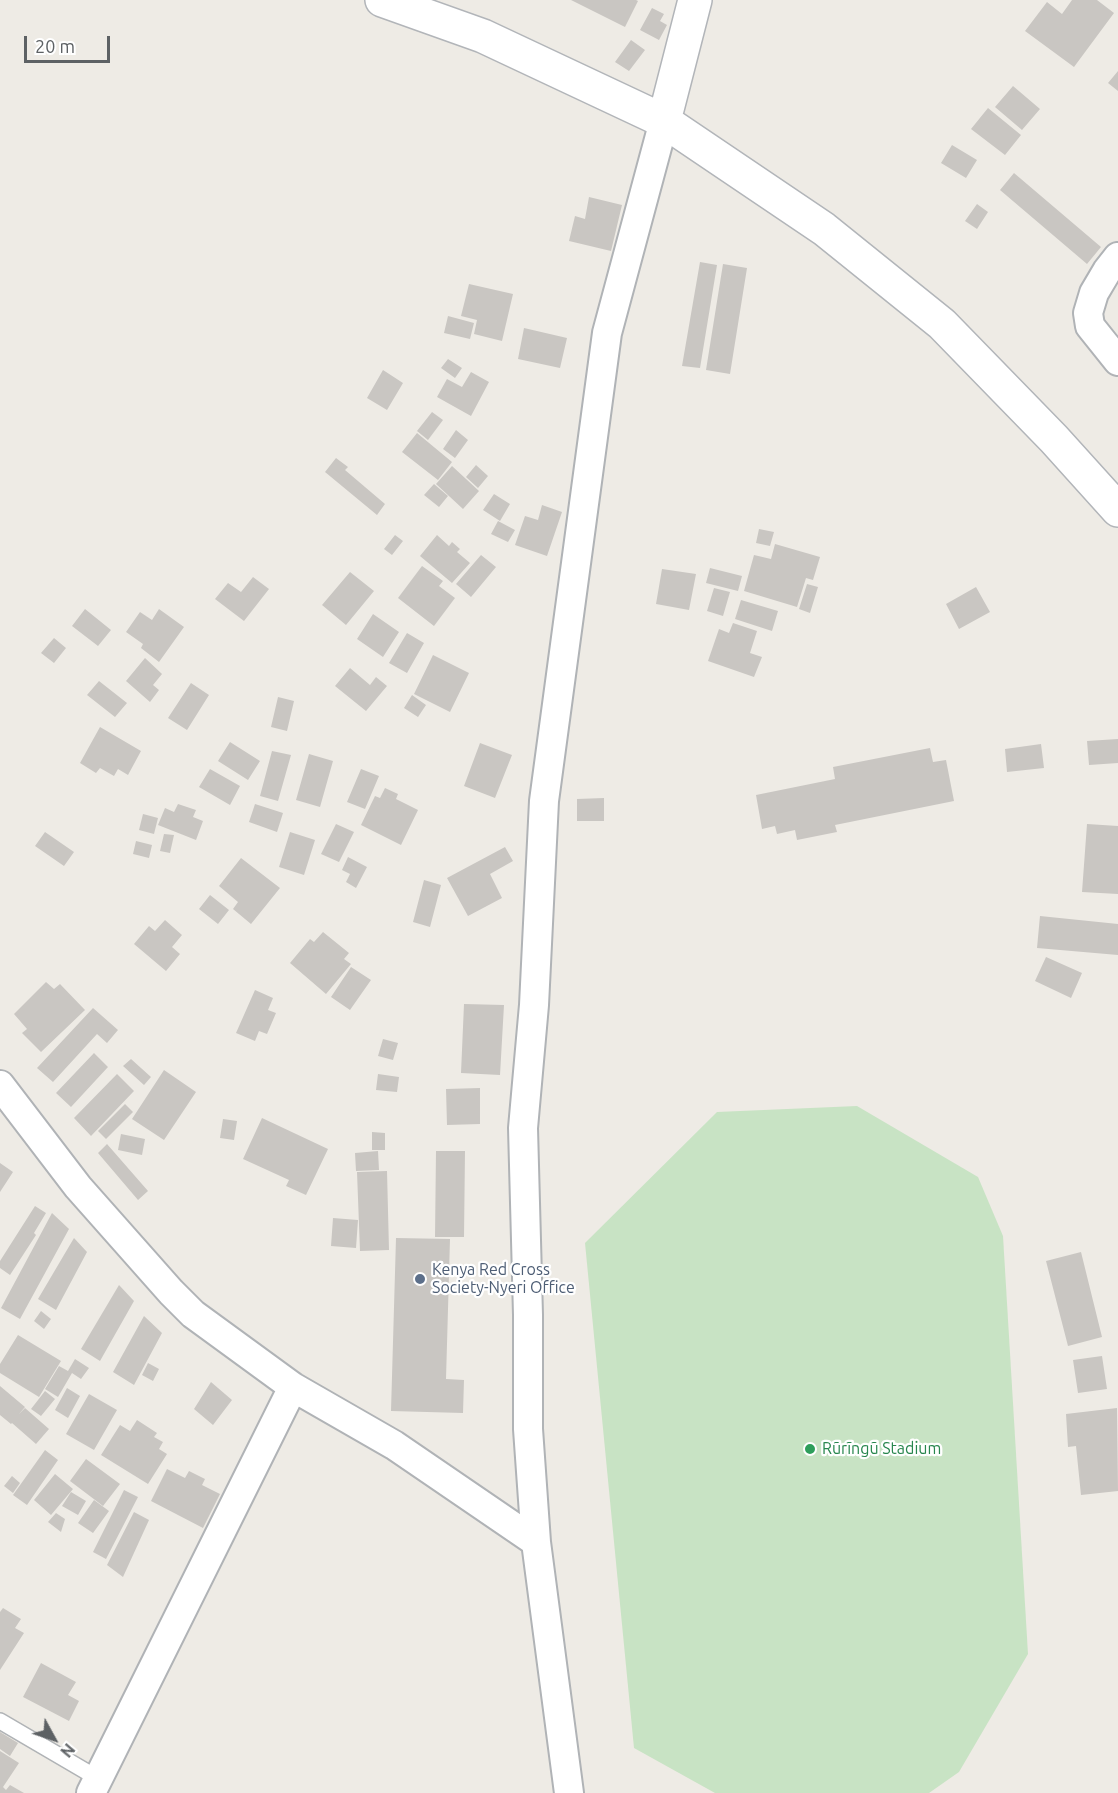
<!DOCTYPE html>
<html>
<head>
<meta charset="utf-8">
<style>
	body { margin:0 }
	#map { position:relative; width:1118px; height:1793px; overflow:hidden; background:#eeebe5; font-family:Ubuntu,sans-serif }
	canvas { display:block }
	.north { position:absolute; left:24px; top:1709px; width:60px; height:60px; -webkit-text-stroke:4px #fff; paint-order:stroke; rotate:130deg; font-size:16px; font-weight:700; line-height:24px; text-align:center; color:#5d6164 }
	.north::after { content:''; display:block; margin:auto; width:21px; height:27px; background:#5d6164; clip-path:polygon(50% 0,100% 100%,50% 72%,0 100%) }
	.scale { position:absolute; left:24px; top:36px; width:86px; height:27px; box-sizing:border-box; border:3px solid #5d6164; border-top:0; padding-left:8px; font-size:18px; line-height:21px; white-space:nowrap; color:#5d6164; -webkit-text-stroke:4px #fff; paint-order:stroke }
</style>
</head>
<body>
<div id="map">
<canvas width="1118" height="1793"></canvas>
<div class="north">N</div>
<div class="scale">20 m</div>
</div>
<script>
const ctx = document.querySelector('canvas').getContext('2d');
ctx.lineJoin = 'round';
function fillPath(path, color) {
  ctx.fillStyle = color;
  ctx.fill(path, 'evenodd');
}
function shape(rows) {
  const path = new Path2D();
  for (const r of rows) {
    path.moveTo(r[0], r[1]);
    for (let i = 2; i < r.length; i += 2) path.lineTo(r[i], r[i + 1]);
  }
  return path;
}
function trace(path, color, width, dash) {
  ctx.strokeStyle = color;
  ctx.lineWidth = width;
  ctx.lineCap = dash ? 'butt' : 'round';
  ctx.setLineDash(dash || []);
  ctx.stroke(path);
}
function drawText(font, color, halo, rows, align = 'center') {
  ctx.font = font + ' Ubuntu,sans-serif';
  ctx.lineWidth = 4.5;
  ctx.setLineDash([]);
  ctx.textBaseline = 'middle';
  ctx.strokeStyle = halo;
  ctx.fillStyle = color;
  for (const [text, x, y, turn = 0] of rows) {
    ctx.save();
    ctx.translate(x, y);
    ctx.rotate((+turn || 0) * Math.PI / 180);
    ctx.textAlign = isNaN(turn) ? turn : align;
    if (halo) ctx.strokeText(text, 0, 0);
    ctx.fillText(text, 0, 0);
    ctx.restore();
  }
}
const green = shape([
	[857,1106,978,1177,1003,1236,1028,1654,959,1772,929,1793,715,1793,634,1748,585,1243,717,1112]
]);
const building = shape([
	[571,0,636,0,638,1,625,27],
	[1072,0,1097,0,1114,13,1074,67,1025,31,1047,2,1062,14],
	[652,8,664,14,660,21,667,25,659,40,640,30],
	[631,40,645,50,629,71,615,62],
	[1118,71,1118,91,1108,83],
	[1013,86,1040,109,1022,130,995,107],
	[988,108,1021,135,1005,155,971,129],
	[952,145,977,160,966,178,941,163],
	[1014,173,1101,247,1087,264,1000,190],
	[589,197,622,205,611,251,569,241,575,216,585,219],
	[977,204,988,212,977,229,965,221],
	[700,262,717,265,700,368,682,366],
	[723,264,747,268,730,374,706,370],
	[469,284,513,294,502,341,474,334,477,320,461,316],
	[448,316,474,323,470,339,444,333],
	[524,328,567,338,560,368,518,359],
	[448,359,462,368,455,378,441,368],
	[383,370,403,383,387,410,367,398],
	[471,372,489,382,471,416,437,397,447,379,462,387],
	[432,412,443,420,428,440,417,431],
	[456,430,468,440,455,458,443,449],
	[417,433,452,462,438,480,402,452],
	[336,458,348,467,345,470,385,504,377,515,325,472],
	[476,465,488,476,478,488,466,477],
	[452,466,479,491,463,509,436,484],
	[434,484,448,496,439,507,424,495],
	[494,494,510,504,500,521,483,510],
	[542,505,562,512,547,556,515,545,525,516,538,520],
	[498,521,515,530,508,542,491,534],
	[759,529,774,532,770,546,756,543],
	[395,535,403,541,392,555,384,549],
	[437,535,449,546,452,542,460,549,457,552,470,563,452,583,420,556],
	[775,544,820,557,813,580,806,578,797,607,744,591,754,555,771,559],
	[481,555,496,567,471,597,456,584],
	[422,566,443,581,439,586,455,598,434,626,398,598],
	[710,568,742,576,738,591,706,583],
	[662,569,696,574,689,610,656,604],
	[350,572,374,591,346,625,322,605],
	[253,577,269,589,244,621,215,599,228,583,241,592],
	[807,584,818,587,810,613,799,609],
	[976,587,990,612,959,629,946,604],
	[714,588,730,592,723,616,707,611],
	[741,600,778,611,772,631,735,619],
	[85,609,111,630,98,646,72,626],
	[159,609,184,627,159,662,141,648,143,644,126,632,140,612,152,620],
	[373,614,399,632,383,657,357,639],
	[733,623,757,631,750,653,762,657,754,677,708,661,719,629,729,633],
	[407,633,424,643,407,673,389,663],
	[54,638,66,648,54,663,41,653],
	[433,655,469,673,450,712,414,694],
	[145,658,162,674,153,685,159,690,150,702,126,681],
	[350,668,370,685,376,677,387,686,366,711,335,686],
	[99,681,127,703,115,717,87,695],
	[191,683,209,695,187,730,168,718],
	[412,695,426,705,418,717,404,708],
	[278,697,294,701,287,731,271,727],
	[100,727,141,751,128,775,118,769,114,776,100,768,96,773,80,763],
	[1118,739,1118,763,1089,765,1087,741],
	[230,742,260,761,248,780,218,761],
	[480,743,512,755,495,798,464,786],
	[1041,744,1044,768,1007,772,1005,749],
	[930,748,933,762,946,760,954,801,835,825,837,832,797,840,795,830,777,834,775,826,762,829,756,795,835,779,833,767],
	[272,751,291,755,278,801,260,796],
	[309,754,333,761,320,807,296,800],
	[210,769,240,786,230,805,199,787],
	[361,769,379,776,365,809,347,802],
	[385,788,398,794,396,799,418,810,401,845,361,825,375,796,380,798],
	[604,798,604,821,577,821,577,799],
	[178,804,196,810,193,817,203,821,196,840,158,825,165,808,174,812],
	[255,804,283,813,277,832,249,822],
	[143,814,158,818,154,834,139,830],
	[336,824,354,832,339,862,321,854],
	[1087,824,1118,826,1118,894,1082,892],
	[45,832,74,852,64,866,35,846],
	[290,832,315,840,304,875,279,867],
	[164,834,174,835,170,853,160,851],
	[136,841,152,845,149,858,133,854],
	[505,847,513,861,490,874,502,898,468,916,447,878],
	[348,857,367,867,356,888,346,882,350,874,342,870],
	[241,858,280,888,251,924,233,909,238,902,219,886],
	[424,880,441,885,430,927,413,922],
	[210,895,229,910,218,924,199,909],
	[1040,916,1118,924,1118,955,1037,948],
	[165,920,182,935,172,947,180,954,166,971,134,944,149,926,155,931],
	[323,932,349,953,344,959,351,964,326,994,290,963,310,939,314,942],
	[1046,957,1082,973,1071,998,1035,981],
	[351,967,371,980,350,1010,331,997],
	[46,982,54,989,60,984,85,1010,41,1052,22,1033,27,1029,14,1014],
	[255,990,273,998,268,1010,276,1013,267,1034,259,1031,255,1041,236,1033],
	[464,1004,504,1005,500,1075,461,1073],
	[93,1008,118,1030,107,1043,97,1034,53,1082,37,1068],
	[383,1039,398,1043,393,1060,378,1056],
	[94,1053,108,1067,71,1107,56,1093],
	[131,1059,151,1077,144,1085,123,1066],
	[164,1070,196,1092,164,1140,132,1119],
	[117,1074,134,1091,91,1136,74,1118],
	[378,1074,399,1077,397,1092,376,1090],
	[480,1088,480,1124,447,1125,446,1089],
	[125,1104,133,1112,106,1139,98,1131],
	[262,1118,328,1149,306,1195,286,1186,289,1180,243,1159],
	[223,1119,237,1121,234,1140,220,1138],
	[372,1132,385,1133,385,1150,372,1150],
	[121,1134,145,1139,142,1155,118,1150],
	[107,1144,148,1191,138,1200,98,1153],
	[378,1151,379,1170,356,1171,355,1153],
	[436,1151,465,1151,464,1237,435,1237],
	[0,1163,13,1172,0,1192],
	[387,1171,389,1250,360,1251,357,1172],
	[35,1206,46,1213,34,1233,36,1235,10,1275,0,1268,0,1261],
	[52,1213,69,1229,20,1319,1,1308],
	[333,1218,358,1220,356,1248,331,1246],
	[74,1238,87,1252,56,1310,38,1299],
	[396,1238,450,1239,446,1379,464,1380,463,1413,391,1411],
	[1081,1252,1102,1337,1068,1346,1046,1261],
	[119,1285,134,1301,100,1361,81,1349],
	[41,1311,51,1319,44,1329,34,1321],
	[144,1316,162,1333,134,1385,113,1372],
	[18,1335,61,1361,39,1397,0,1373,0,1364],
	[1102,1356,1107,1389,1078,1393,1073,1360],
	[75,1359,89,1368,81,1379,72,1373,58,1397,45,1389,59,1366,68,1371],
	[148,1363,159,1369,153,1381,142,1375],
	[211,1382,232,1400,213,1425,194,1409],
	[0,1386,25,1407,19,1414,25,1408,49,1429,36,1444,12,1423,11,1424,0,1415],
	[67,1388,80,1396,68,1418,55,1410],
	[45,1391,55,1399,41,1416,31,1409],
	[89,1394,117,1410,94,1450,66,1434],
	[1117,1408,1118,1491,1081,1495,1076,1446,1068,1447,1066,1414],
	[137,1420,157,1433,154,1437,163,1442,159,1449,167,1454,148,1484,101,1455,120,1425,130,1431],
	[45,1450,58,1460,27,1505,13,1495],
	[86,1459,120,1484,103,1506,70,1481],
	[167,1469,185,1478,189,1471,205,1479,202,1485,220,1494,203,1528,151,1501],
	[55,1474,73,1489,51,1515,34,1500],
	[12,1476,20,1483,13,1493,4,1486],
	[124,1490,138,1497,106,1559,93,1552],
	[71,1492,86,1501,78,1515,62,1506],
	[94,1500,109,1511,93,1533,78,1523],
	[134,1512,149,1520,123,1577,107,1565],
	[56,1513,65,1519,61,1532,48,1522],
	[3,1608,21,1619,15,1628,24,1633,0,1670,0,1612],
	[41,1663,76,1682,68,1695,79,1701,69,1721,23,1697],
	[0,1732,18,1743,10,1756,0,1749],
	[0,1751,19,1763,3,1787,6,1790,10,1785,24,1793,0,1793]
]);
const lane = shape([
	[0,1721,99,1779]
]);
const street = shape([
	[1118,257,1107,271,1094,293,1088,313,1090,326,1118,361],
	[0,1085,78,1187,171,1292,193,1314,293,1387,394,1445,536,1542],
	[91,1793,293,1387],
	[569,1793,536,1542,528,1429,528,1315,523,1128,534,1005,544,801,607,333,664,121]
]);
const secondary = shape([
	[382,0,483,36,664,121,824,229,942,324,1054,439,1118,510],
	[664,121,695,0]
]);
const markers = [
	[420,1279,6,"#5c6f8a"],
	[810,1449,6,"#2e9e5b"]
];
const serviceNames = [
	["Kenya Red Cross",432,1270],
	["Society-Nyeri Office",432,1288]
];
const leisureNames = [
	["Rũrĩngũ Stadium",822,1449]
];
fillPath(green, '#c8e3c4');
fillPath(building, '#c9c6c2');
trace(lane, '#b0b3b6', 18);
trace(street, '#b0b3b6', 32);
trace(secondary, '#b2b5b9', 36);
trace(lane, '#fff', 15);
trace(street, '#fff', 28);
trace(secondary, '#fff', 33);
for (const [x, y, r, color] of markers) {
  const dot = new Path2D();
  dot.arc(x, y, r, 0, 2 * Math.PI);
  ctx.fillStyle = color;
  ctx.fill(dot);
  trace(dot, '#fff', 2);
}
drawText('16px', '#4e5e75', '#fff', serviceNames, 'left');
drawText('16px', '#27864d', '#fff', leisureNames, 'left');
</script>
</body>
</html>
